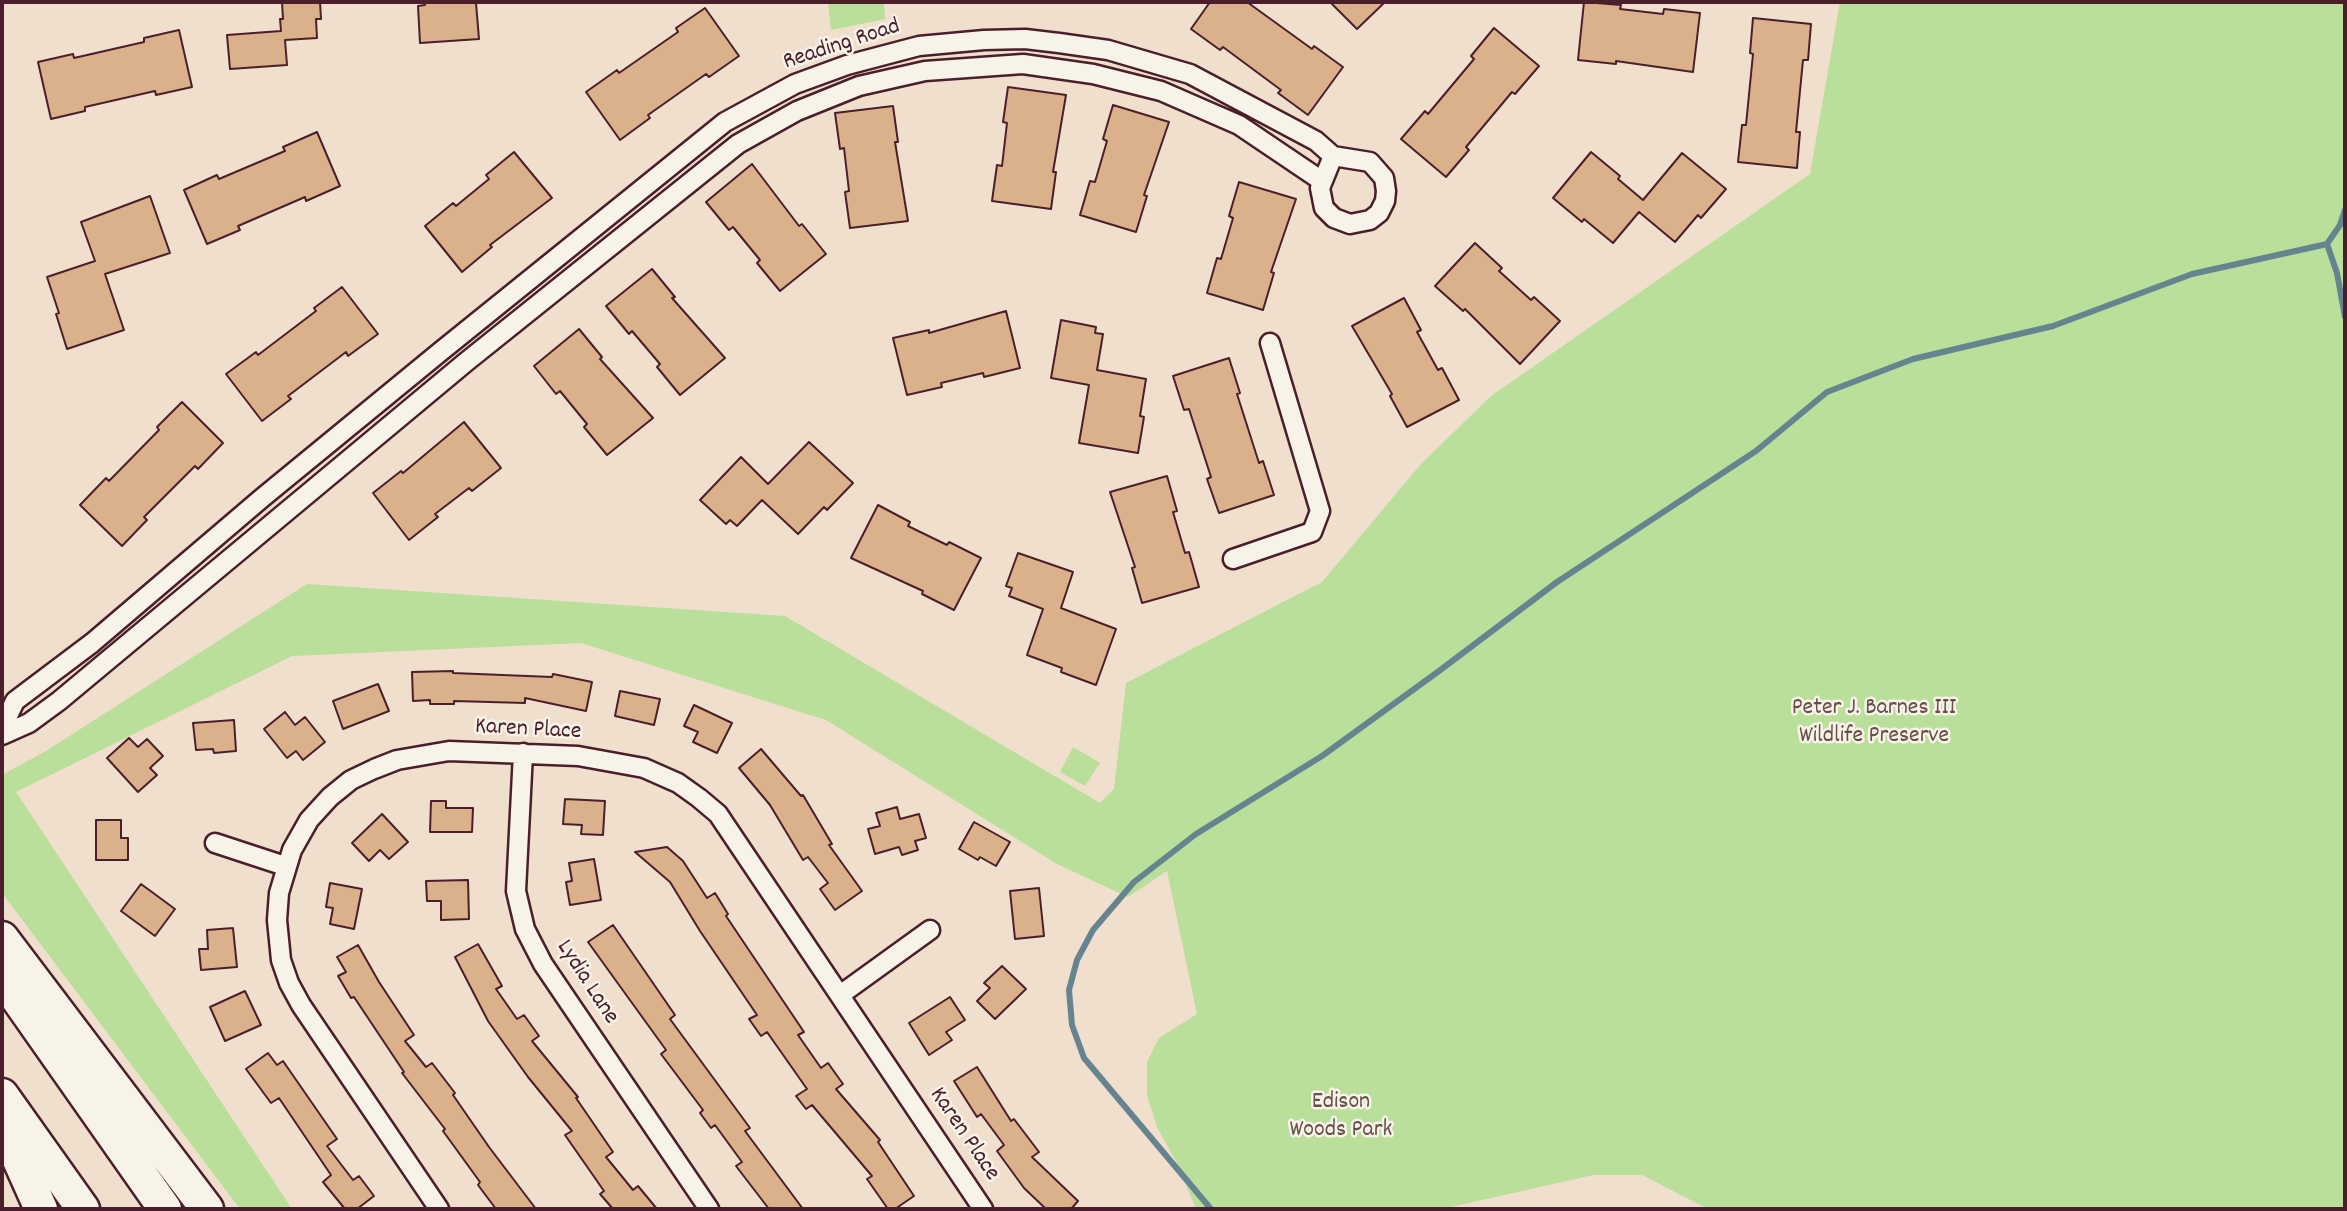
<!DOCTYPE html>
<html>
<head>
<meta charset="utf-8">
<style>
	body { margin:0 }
	#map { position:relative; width:2347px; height:1211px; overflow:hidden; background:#efdfcc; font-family:Dekko,sans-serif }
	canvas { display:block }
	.frame { position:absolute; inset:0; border:4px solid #4a1f2b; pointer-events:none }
</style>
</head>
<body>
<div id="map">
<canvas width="2347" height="1211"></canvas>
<div class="frame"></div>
</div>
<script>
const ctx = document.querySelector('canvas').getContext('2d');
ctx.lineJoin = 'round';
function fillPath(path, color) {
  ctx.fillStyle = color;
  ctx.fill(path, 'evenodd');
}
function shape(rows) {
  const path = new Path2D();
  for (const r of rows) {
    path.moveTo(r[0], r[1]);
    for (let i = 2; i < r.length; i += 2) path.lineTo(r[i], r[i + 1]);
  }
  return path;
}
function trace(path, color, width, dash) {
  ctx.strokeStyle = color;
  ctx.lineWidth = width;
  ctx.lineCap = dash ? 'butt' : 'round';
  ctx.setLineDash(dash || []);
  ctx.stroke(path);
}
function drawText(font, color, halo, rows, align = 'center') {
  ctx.font = font + ' Dekko,sans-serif';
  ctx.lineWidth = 5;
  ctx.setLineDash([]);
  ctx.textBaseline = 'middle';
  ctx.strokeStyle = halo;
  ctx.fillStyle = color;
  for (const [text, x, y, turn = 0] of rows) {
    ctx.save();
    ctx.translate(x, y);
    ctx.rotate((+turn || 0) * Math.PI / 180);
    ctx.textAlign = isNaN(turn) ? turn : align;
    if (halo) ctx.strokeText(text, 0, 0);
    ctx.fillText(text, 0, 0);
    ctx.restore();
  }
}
const green = shape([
	[828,2,884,2,885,19,831,30],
	[1840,2,2345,2,2345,1209,1708,1209,1642,1175,1593,1175,1442,1209,1196,1209,1177,1163,1157,1127,1147,1095,1147,1062,1159,1038,1197,1014,1167,871,1128,897,1057,864,826,720,581,643,292,656,16,792,292,1209,240,1209,2,893,2,775,46,751,307,584,785,616,1100,803,1114,789,1126,683,1322,582,1421,464,1491,396,1810,174],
	[1073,747,1100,763,1085,786,1060,772]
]);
const stream = shape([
	[2345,210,2340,225,2327,244,2337,273,2345,317],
	[1211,1209,1084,1058,1072,1025,1069,990,1077,960,1093,930,1134,882,1196,834,1322,756,1439,671,1557,582,1756,451,1827,392,1913,359,2053,326,2192,274,2327,244]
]);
const building = shape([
	[282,2,320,2,321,19,316,19,317,38,285,40,287,65,230,69,227,35,281,31,280,19,283,19,282,2],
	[424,2,476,3,479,39,420,43,418,6,425,5,424,2],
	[1210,2,1247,2,1312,49,1314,46,1343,67,1308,115,1278,93,1281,90,1223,47,1220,50,1191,29,1210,2],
	[1330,2,1385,2,1357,29,1330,2],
	[1584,2,1621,5,1620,9,1663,14,1664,9,1700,13,1693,72,1616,61,1616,64,1578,60,1584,2],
	[705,8,739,56,709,77,706,74,648,115,650,118,620,140,586,92,617,70,619,73,678,32,676,28,705,8],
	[1753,18,1811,24,1808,60,1803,60,1796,132,1800,132,1797,168,1738,162,1742,125,1746,125,1753,54,1750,53,1753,18],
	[1494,28,1539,66,1515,94,1512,92,1466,147,1469,150,1446,177,1401,139,1425,111,1428,114,1474,59,1471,56,1494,28],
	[179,30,192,87,156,95,155,91,85,107,85,111,51,119,38,62,73,54,74,58,144,42,144,38,179,30],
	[1008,87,1066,95,1053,172,1056,172,1051,209,992,201,997,165,1002,166,1007,123,1003,122,1008,87],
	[1113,105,1169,122,1144,195,1147,196,1136,232,1080,215,1090,181,1095,182,1107,141,1103,139,1113,105],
	[893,106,898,142,895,142,908,221,850,228,845,192,849,191,844,148,840,149,835,113,893,106],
	[317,132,340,186,306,201,305,197,238,226,240,230,207,244,184,190,217,175,219,179,285,151,283,147,317,132],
	[514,152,552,198,490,245,492,247,462,272,425,226,453,203,456,206,489,179,486,175,514,152],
	[1591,152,1620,176,1618,179,1643,200,1682,153,1726,189,1701,218,1698,215,1675,242,1639,212,1613,243,1584,219,1582,222,1553,198,1591,152],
	[752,164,799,226,802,224,826,254,780,291,757,263,760,260,733,227,729,230,706,202,752,164],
	[1239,182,1296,199,1271,272,1274,273,1263,310,1207,293,1217,258,1221,259,1233,218,1229,216,1239,182],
	[150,196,170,253,105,274,124,330,67,349,56,314,59,313,47,277,95,261,81,222,150,196],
	[1475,243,1502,268,1499,271,1531,300,1534,297,1560,321,1520,364,1465,309,1463,311,1435,286,1475,243],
	[652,269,675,297,672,298,725,358,680,395,657,367,660,364,632,331,629,334,606,306,652,269],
	[342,287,378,334,348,356,346,352,288,396,291,399,262,421,226,374,256,352,258,355,316,311,314,308,342,287],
	[1404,298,1421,330,1417,332,1438,370,1442,368,1459,400,1407,427,1390,396,1392,394,1352,326,1404,298],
	[1006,311,1020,368,984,377,983,373,941,383,942,387,907,395,893,338,929,330,929,333,1006,311],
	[1061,320,1096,327,1095,333,1103,334,1097,370,1146,379,1140,416,1144,417,1138,453,1079,443,1089,385,1051,378,1061,320],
	[579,329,602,357,600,359,653,418,607,455,584,427,587,424,560,391,556,394,534,366,579,329],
	[1229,358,1240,393,1237,394,1259,463,1263,461,1274,495,1219,513,1207,479,1211,477,1189,409,1184,410,1173,376,1229,358],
	[182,402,223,443,198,469,195,466,144,517,147,520,122,546,80,505,106,478,109,481,159,430,157,427,182,402],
	[464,422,501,468,472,491,469,488,435,514,438,517,409,540,373,493,401,471,403,473,464,422],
	[809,442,853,483,827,510,824,507,798,534,762,500,737,526,730,520,726,524,700,500,741,457,768,484,809,442],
	[1167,476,1177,511,1173,512,1185,553,1189,552,1199,587,1142,603,1132,568,1135,567,1110,492,1167,476],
	[878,505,910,522,908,526,947,545,949,542,981,558,954,610,922,594,923,591,851,558,878,505],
	[1018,553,1073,572,1061,608,1116,629,1096,685,1061,672,1062,668,1027,655,1043,609,1009,596,1012,588,1006,586,1018,553],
	[453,671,453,673,552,677,553,674,592,682,586,711,525,698,525,703,454,701,454,704,430,704,430,700,413,701,412,672,453,671],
	[378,684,389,711,343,729,333,701,378,684],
	[620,691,660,699,654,725,615,716,620,691],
	[694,705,732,723,717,753,693,742,698,732,684,726,694,705],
	[285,712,295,725,305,717,325,742,303,760,296,751,287,758,264,729,285,712],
	[234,720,236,751,214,753,213,749,196,750,193,723,234,720],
	[129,738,138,747,147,739,163,756,150,768,157,775,138,792,107,758,129,738],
	[761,749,801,796,803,795,832,844,829,845,862,891,835,910,820,889,828,883,808,857,803,860,770,805,739,768,761,749],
	[565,799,605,801,603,835,581,834,582,825,563,824,565,799],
	[431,801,446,801,446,808,473,808,472,832,430,832,431,801],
	[897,807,900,819,919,814,926,838,915,841,918,850,902,855,899,847,875,854,868,829,880,826,876,813,897,807],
	[382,814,408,842,389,859,380,850,369,861,352,843,382,814],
	[96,820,121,820,121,838,128,838,128,860,96,860,96,820],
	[974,822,1010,842,996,866,980,857,978,860,959,849,974,822],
	[667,847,683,861,707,898,715,893,728,914,726,916,804,1032,798,1035,821,1068,828,1063,843,1084,836,1089,880,1140,878,1142,914,1196,895,1209,888,1209,867,1179,872,1176,812,1105,806,1109,796,1096,807,1089,767,1032,761,1036,749,1019,757,1015,700,931,670,882,635,852,667,847],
	[594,859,601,900,570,905,566,882,572,881,569,863,594,859],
	[468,880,469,919,441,920,441,901,427,901,426,881,468,880],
	[330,883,362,889,354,929,330,924,333,908,326,907,330,883],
	[141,884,175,909,155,936,121,911,141,884],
	[1039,888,1044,936,1015,939,1010,891,1039,888],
	[613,925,675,1015,670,1019,750,1128,745,1131,803,1209,769,1209,736,1166,742,1162,715,1125,711,1128,700,1113,703,1110,661,1054,666,1050,588,942,613,925],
	[233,928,237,967,201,970,199,949,208,949,207,930,233,928],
	[478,944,502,986,496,989,517,1019,524,1015,539,1036,532,1041,578,1097,576,1098,613,1152,606,1157,633,1190,638,1186,657,1209,613,1209,600,1194,604,1191,565,1135,572,1131,528,1077,488,1021,455,957,478,944],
	[358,945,379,982,414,1035,405,1041,426,1067,432,1063,455,1093,453,1095,489,1147,536,1209,496,1209,478,1185,480,1182,443,1131,445,1129,402,1073,404,1072,354,997,351,998,338,976,346,972,337,957,358,945],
	[1002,966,1026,989,995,1019,977,1001,990,988,984,983,1002,966],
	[245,991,261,1025,225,1041,210,1007,245,991],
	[950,997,965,1020,946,1032,952,1040,929,1055,909,1023,950,997],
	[268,1053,277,1065,283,1061,337,1139,327,1146,353,1180,359,1176,374,1196,357,1209,345,1209,323,1182,331,1175,279,1098,271,1103,246,1069,268,1053],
	[977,1067,1011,1121,1014,1119,1039,1152,1032,1157,1078,1201,1071,1209,1046,1209,1024,1188,997,1151,1004,1145,981,1114,977,1117,954,1081,977,1067]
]);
const minor = shape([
	[1333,156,1370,162,1384,178,1386,191,1385,201,1379,213,1370,220,1350,224,1334,218,1324,208,1320,188,1333,156],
	[1233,559,1312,532,1320,511,1270,343],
	[2,728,15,701,92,643,262,498,440,352,725,122,795,84,847,65,919,46,984,40,1025,39,1059,43,1108,50,1190,74,1316,141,1333,156],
	[2,735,29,723,59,701,466,362,738,144,797,111,859,86,925,71,1023,64,1093,74,1161,91,1239,125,1322,181],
	[523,753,516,891,525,929,543,964,709,1209],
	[215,843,285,866],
	[840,995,930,930],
	[439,1209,301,1005,289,983,281,960,277,920,279,893,292,850,309,820,330,797,351,780,374,769,397,760,449,751,578,756,644,768,678,783,699,798,718,814,983,1209]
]);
const motorway = shape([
	[2,938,207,1209],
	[2,977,165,1209],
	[2,1095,83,1209],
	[2,1122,41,1209]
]);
const streetNames = [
	["Reading Road",842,46,-18],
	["Karen Place",528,731,3],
	["Lydia Lane",586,983,57],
	["Karen Place",963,1135,56]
];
const parkNames = [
	["Peter J. Barnes III",1874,710],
	["Wildlife Preserve",1874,738],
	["Edison",1341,1104],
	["Woods Park",1341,1132]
];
fillPath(green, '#b9df9a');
trace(stream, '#65848f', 6);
fillPath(building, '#dbb18c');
trace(building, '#4a1f2b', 2);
trace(minor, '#4a1f2b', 23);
trace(motorway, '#4a1f2b', 37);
trace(minor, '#f7f3e8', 18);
trace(motorway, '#f7f3e8', 32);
drawText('24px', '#4a1f2b', '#f7f3e8', streetNames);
drawText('24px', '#664f47', '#f7f3e8', parkNames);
</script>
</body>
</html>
